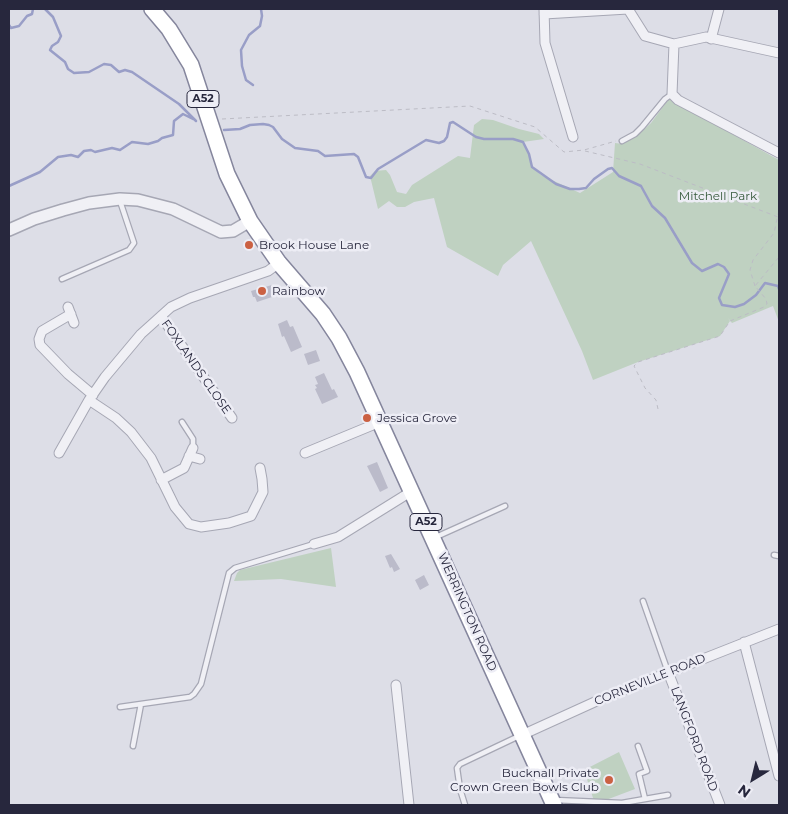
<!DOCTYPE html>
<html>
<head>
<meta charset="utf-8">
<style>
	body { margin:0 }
	#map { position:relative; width:788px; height:814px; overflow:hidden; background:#dddee7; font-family:Montserrat,sans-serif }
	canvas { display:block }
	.frame { position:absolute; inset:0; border:10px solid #27273d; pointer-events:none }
	.north { position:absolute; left:728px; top:754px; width:50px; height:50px; -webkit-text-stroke:4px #ededf5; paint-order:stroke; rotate:216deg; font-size:14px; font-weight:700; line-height:20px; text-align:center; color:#27273d }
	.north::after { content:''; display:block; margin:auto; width:18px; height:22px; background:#27273d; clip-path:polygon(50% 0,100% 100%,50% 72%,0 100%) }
</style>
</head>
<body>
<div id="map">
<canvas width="788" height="814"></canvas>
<div class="frame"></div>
<div class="north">N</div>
</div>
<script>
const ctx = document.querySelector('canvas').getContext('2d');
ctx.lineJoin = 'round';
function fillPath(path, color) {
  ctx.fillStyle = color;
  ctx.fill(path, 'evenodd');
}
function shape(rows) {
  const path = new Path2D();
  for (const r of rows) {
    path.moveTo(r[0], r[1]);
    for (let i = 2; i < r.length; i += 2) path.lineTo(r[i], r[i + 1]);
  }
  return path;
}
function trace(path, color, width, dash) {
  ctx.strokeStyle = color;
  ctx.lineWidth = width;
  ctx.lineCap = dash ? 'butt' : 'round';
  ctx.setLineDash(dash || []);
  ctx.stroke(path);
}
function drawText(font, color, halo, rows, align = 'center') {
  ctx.font = font + ' Montserrat,sans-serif';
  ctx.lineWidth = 5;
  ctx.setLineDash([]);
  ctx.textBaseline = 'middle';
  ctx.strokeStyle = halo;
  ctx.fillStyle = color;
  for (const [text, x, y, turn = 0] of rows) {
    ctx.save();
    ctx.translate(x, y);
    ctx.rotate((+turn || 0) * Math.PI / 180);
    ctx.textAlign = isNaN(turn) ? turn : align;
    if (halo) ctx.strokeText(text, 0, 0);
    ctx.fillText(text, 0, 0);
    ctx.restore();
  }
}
const green = shape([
	[668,100,671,100,779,160,779,322,773,306,732,323,728,318,730,321,720,336,638,362,593,380,582,351,531,241,503,265,498,276,447,247,434,198,414,202,405,207,397,207,389,201,378,209,370,176,375,171,386,170,390,175,397,192,406,194,412,185,458,156,470,158,474,125,482,119,493,120,519,129,539,134,544,139,523,142,529,154,532,167,541,175,580,193,613,172,615,143,623,144,640,133,651,123],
	[331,548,336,587,281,579,234,581,237,573,240,570],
	[619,752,635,789,606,800,594,801,584,770]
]);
const stream = shape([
	[45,9,53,17,61,36,58,42,52,46,50,50,65,62,68,69,74,73,89,72,104,64,111,65,119,72,125,70,132,72,179,104,196,121],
	[9,25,11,28,19,26,27,16,32,14,33,9],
	[253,85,246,80,242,66,241,50,249,35,260,26,262,16,261,9],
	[224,130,240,129,250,125,263,124,269,125,273,127,282,139,295,148,318,151,325,156,354,154,358,157,366,177,371,178,378,169,426,140,439,143,444,141,447,137,450,123,453,122,476,137,484,139,513,139,523,142,529,154,532,167,556,184,570,189,579,189,586,188,594,179,608,169,612,168,619,176,641,186,652,206,665,218,692,263,702,271,718,264,724,267,729,274,719,298,722,305,735,307,744,304,756,295,765,283,778,286,779,289],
	[9,186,40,172,58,157,71,155,78,157,84,151,91,150,95,152,112,148,120,150,132,142,148,144,158,141,162,138,173,135,174,121,183,114,193,119]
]);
const building = shape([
	[272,285,275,296,257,302,255,297,253,297,251,291],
	[287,320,290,327,293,326,302,347,291,352,284,336,282,337,278,324],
	[316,350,320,361,308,365,304,354],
	[324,373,332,390,334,389,338,397,322,404,315,389,317,388,315,385,318,384,315,377],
	[377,462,388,488,380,492,367,466],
	[391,554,400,569,394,572,392,567,390,568,385,556],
	[424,575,429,585,420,590,415,580]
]);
const path = shape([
	[222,119,470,106,535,127,564,152,584,150,616,141],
	[585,151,640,164,778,217],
	[755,286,750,270,753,260,774,233,779,210],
	[658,409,656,400,645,388,634,366,638,362,720,336,730,321,764,307,767,304,766,299,755,286,779,257]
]);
const service = shape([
	[622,141,635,134,642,127,665,99,672,94],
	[62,279,129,250,134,243,120,201],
	[182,422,193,439,193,448],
	[436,537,505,506],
	[774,555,779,556],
	[643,601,668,672],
	[120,707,190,697,194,694,201,684,229,573,235,568,314,544],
	[133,746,141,704],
	[638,746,647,771,639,774,645,799],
	[555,800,622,803,668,795],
	[465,805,460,789,457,768,460,764,519,736]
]);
const minor = shape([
	[544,9,545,43,573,137],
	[544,14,628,9,645,36,674,44,706,37,779,53],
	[711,39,719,9],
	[674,44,672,94,678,100,779,153],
	[68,307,74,323],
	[71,314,42,331,39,339,40,345,68,374,93,395],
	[161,316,232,418],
	[89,400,116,418,131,432,151,458,175,507,189,524,201,527,229,523,251,516,263,492,262,479,260,468],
	[59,453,89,400,105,377,141,334,171,307,190,298,268,271,279,263],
	[305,453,380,422],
	[189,456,200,459],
	[161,480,184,468,193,448],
	[314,544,338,537,412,491],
	[744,642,779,776],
	[668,672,720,805],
	[396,685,409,805],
	[522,735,599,700,779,629]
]);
const tertiary = shape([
	[9,230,34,219,63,210,89,203,120,199,138,200,173,209,221,232,233,231,250,221]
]);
const trunk = shape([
	[152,9,169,29,191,65,227,174,250,221,279,263,323,314,339,338,357,372,554,805]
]);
const markers = [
	[249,245,5,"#cb6143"],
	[262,291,5,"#cb6143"],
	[367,418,5,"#cb6143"],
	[609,780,5,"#cb6143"]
];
const shields = [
	[203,99,32],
	[426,522,32]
];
const shieldNames = [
	["A52",203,99],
	["A52",426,522]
];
const parkNames = [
	["Mitchell Park",718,196]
];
const poiNames = [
	["Brook House Lane",259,245],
	["Rainbow",272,291],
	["Jessica Grove",377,418],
	["Bucknall Private",599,773,"right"],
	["Crown Green Bowls Club",599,787,"right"]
];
const streetNames = [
	["FOXLANDS CLOSE",196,367,55],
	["WERRINGTON ROAD",467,612,66],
	["CORNEVILLE ROAD",650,680,-22],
	["LANGFORD ROAD",694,739,69]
];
fillPath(green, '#bfd1c1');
trace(stream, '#999ec7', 2.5);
fillPath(building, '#bbbbca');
trace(service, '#a6a7b4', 7);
trace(minor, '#a6a7b4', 11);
trace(tertiary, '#a6a7b4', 14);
trace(trunk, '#85869d', 18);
trace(path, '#bcbcc5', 1, [4, 4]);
trace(service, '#f0f0f5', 4.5);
trace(minor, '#f0f0f5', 9);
trace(tertiary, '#f0f0f5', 11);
trace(trunk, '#fff', 15);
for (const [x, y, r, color] of markers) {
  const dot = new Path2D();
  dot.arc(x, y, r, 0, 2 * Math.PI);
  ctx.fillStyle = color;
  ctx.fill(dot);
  trace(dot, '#ededf5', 2);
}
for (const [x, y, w] of shields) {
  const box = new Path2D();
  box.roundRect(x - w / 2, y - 8.5, w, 17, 4);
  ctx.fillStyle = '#ededf5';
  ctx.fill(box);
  trace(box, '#27273d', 1);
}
drawText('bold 11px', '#27273d', null, shieldNames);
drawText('12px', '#35593b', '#ededf5', parkNames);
drawText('12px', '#27273d', '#ededf5', poiNames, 'left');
drawText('12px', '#27273d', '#ededf5', streetNames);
</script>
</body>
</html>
